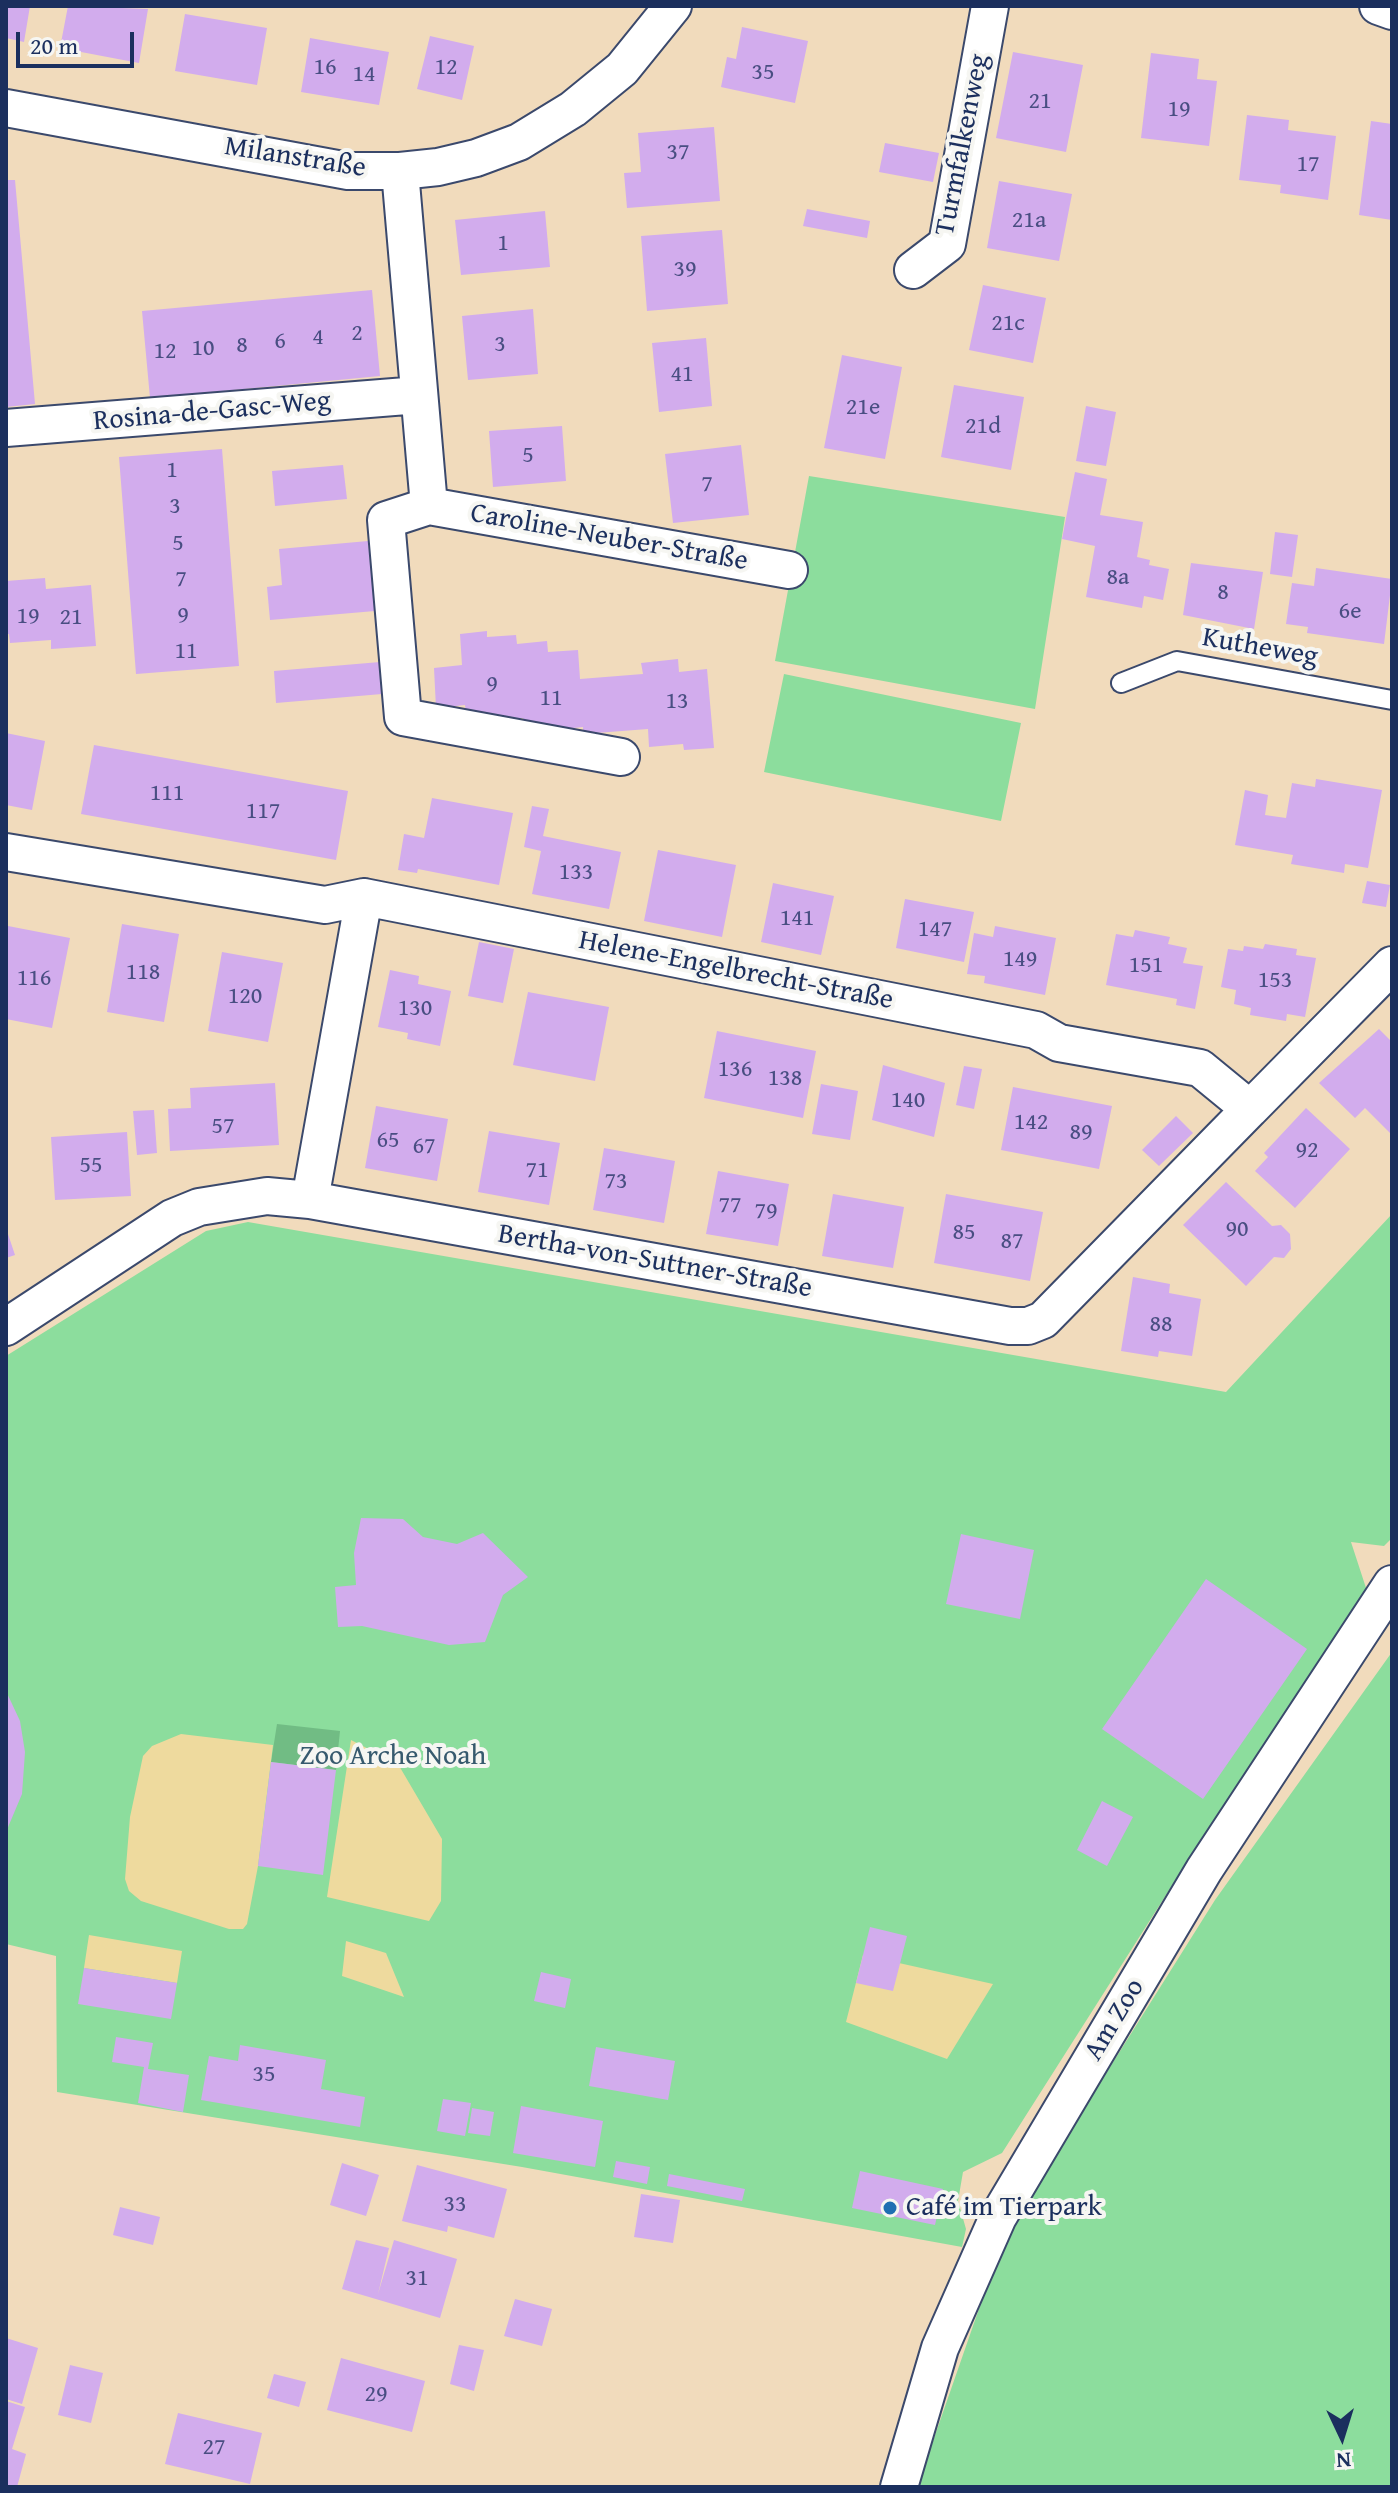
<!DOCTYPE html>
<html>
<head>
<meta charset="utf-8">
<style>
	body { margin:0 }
	#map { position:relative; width:1398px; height:2493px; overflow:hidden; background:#f1dbbc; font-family:"Gentium Book Plus",serif }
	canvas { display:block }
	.frame { position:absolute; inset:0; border:8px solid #1b2f5e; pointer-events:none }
	.north { position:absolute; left:1302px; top:2397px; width:80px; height:80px; -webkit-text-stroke:6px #f6f6f2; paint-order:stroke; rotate:176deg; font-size:22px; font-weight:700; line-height:32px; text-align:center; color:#1b2f5e }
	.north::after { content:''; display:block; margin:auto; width:28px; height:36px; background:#1b2f5e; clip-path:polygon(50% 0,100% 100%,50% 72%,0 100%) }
	.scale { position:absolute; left:16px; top:32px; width:118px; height:36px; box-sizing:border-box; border:4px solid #1b2f5e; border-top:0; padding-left:10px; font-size:24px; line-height:28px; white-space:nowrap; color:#1b2f5e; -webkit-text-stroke:6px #f6f6f2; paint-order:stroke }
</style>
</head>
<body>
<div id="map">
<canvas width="1398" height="2493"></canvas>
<div class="frame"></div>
<div class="north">N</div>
<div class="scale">20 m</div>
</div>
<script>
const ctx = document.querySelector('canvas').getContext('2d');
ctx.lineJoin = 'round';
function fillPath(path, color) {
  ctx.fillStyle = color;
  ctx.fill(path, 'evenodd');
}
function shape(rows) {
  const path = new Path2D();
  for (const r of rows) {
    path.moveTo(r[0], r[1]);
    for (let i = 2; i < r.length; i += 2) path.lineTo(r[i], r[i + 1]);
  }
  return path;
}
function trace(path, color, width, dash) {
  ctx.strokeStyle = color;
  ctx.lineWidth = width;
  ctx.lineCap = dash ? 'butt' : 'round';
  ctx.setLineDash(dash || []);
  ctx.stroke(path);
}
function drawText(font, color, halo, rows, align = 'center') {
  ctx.font = font + ' "Gentium Book Plus",serif';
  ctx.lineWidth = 8;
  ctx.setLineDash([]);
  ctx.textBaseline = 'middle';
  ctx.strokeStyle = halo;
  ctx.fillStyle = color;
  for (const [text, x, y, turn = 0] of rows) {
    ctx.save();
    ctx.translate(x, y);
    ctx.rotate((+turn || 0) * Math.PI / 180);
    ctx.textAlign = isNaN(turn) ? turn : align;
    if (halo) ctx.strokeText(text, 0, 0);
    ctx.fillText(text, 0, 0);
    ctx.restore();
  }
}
const green = shape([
	[809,476,1065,517,1035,709,775,661],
	[784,674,1021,723,1001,821,764,772],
	[1392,1214,1392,1538,1384,1546,1351,1542,1367,1591,1215,1818,1002,2153,963,2172,958,2201,966,2229,962,2247,522,2167,57,2092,56,1956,6,1944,6,1356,206,1231,248,1222,1226,1392],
	[1392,1652,1392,2487,917,2487,1005,2234,1215,1900]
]);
const forest = shape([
	[277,1724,340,1731,336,1770,271,1762]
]);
const sand = shape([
	[181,1734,273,1745,258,1866,247,1924,243,1929,229,1929,141,1901,129,1891,125,1879,130,1817,143,1756,152,1746],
	[351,1740,398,1764,442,1839,441,1901,429,1921,327,1897],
	[89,1935,182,1951,177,1983,84,1968],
	[346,1941,386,1953,404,1997,342,1976],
	[863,1955,993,1984,947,2059,846,2022]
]);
const building = shape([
	[6,6,30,6,24,42,6,38],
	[68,6,148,9,139,63,60,48],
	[185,14,267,28,257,85,175,71],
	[742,27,808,41,795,103,721,87,727,57,736,59],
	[430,36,474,46,462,100,417,89],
	[310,38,389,52,379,105,301,92],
	[1013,52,1083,65,1066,152,996,138],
	[1151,53,1199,59,1197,79,1217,81,1209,146,1141,138],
	[1247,115,1289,120,1288,130,1336,136,1328,200,1280,193,1281,185,1239,180],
	[1371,121,1392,124,1392,220,1359,215],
	[714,127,720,201,627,208,624,173,641,172,638,133],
	[885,143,939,153,933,182,879,172],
	[6,180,15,180,35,404,6,407],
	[999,181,1072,194,1059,261,987,248],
	[807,209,870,221,867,238,803,226],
	[545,211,550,267,461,275,455,220],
	[722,230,728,304,647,311,641,236],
	[983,285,1046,298,1033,363,969,350],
	[372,290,380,376,150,398,142,311],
	[533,309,538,374,468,380,462,316],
	[706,338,712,406,659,412,652,343],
	[842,355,902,367,885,459,824,448],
	[954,385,1024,397,1011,470,941,457],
	[1086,406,1116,412,1106,466,1076,461],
	[562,426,566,481,493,487,489,431],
	[741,445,749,515,673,523,665,454],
	[222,449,239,666,136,674,119,457],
	[343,465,347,499,275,506,272,471],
	[1075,472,1107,479,1100,515,1143,522,1137,557,1150,560,1149,565,1169,569,1163,600,1144,596,1142,608,1086,597,1095,546,1062,539],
	[1275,532,1298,535,1292,577,1270,574],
	[368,541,375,611,270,620,267,587,282,585,279,549],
	[1191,563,1263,572,1254,629,1183,615],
	[1316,568,1392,579,1384,644,1307,633,1308,627,1286,624,1292,583,1314,586],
	[45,578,46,589,91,585,96,646,51,649,51,640,10,643,9,634,6,634,6,581],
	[487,631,487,637,516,635,517,644,547,641,548,652,578,650,580,679,643,674,641,663,678,659,679,672,707,669,714,748,684,750,683,744,649,747,648,729,583,734,583,727,554,730,553,724,524,726,523,718,494,720,493,713,466,715,465,705,436,708,434,668,462,665,460,634],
	[380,662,382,694,276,703,274,671],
	[6,733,45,741,32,810,6,805],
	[94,745,348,791,336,860,81,814],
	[1316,779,1382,790,1368,868,1345,864,1344,873,1291,864,1293,855,1235,845,1245,790,1268,795,1265,815,1286,818,1292,783,1315,787],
	[432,798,513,813,499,885,418,869,417,873,398,870,404,834,424,838],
	[532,806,549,809,543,836,621,852,609,909,532,894,541,851,524,847],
	[658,850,736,865,722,937,644,921],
	[1367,881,1390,885,1386,907,1362,903],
	[773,883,834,896,821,955,761,942],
	[905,899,974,912,964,962,896,948],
	[122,924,179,934,164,1022,107,1012],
	[8,926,70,938,52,1028,6,1019],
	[995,926,1056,938,1045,995,984,983,985,976,967,974,974,933,993,937],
	[1135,930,1170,937,1168,944,1187,948,1183,963,1203,966,1195,1009,1176,1005,1177,999,1106,985,1116,934,1133,937],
	[479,942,514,949,503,1003,468,996],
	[1265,944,1297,949,1296,955,1316,958,1305,1017,1287,1014,1286,1021,1250,1015,1251,1008,1234,1004,1236,990,1221,987,1228,949,1243,951,1244,946,1263,949],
	[222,952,283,963,268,1042,208,1031],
	[390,970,419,976,418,984,451,991,440,1046,407,1039,408,1033,378,1027],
	[528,992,609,1007,595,1081,513,1065],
	[1379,1029,1392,1042,1392,1135,1365,1108,1355,1118,1319,1083],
	[717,1031,816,1051,803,1118,704,1098],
	[883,1065,945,1083,934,1137,872,1120],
	[964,1066,982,1069,974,1109,956,1105],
	[275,1083,279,1145,170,1151,168,1109,191,1108,190,1088],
	[821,1084,858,1091,850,1140,812,1134],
	[1013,1087,1112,1106,1099,1169,1001,1150],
	[376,1106,448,1119,437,1181,365,1168],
	[1306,1108,1350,1149,1295,1208,1255,1171,1268,1157,1264,1153],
	[154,1110,157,1153,137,1155,133,1111],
	[1176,1116,1193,1133,1159,1166,1142,1150],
	[489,1131,560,1143,549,1205,478,1192],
	[127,1132,131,1196,55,1200,51,1137],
	[604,1148,675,1161,664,1223,593,1210],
	[718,1171,789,1184,778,1246,706,1234],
	[1226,1182,1272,1226,1281,1225,1290,1234,1291,1249,1284,1258,1274,1257,1246,1286,1183,1225],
	[833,1194,904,1207,893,1268,822,1256],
	[946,1194,1043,1212,1030,1281,934,1263],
	[6,1228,15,1255,6,1258],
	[1133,1277,1170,1284,1169,1293,1201,1299,1192,1356,1159,1351,1158,1357,1121,1351],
	[361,1518,403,1519,423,1537,457,1544,483,1533,528,1577,503,1595,485,1642,449,1645,362,1626,338,1627,335,1587,356,1585,354,1553],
	[961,1534,1034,1550,1020,1619,946,1604],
	[1206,1579,1307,1649,1203,1799,1102,1729],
	[6,1691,20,1721,25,1752,22,1794,6,1832],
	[271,1762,336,1770,323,1875,258,1866],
	[1102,1801,1133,1817,1107,1866,1077,1850],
	[870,1927,907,1936,893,1991,856,1983],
	[84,1968,177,1983,171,2019,78,2004],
	[541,1972,571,1979,565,2008,534,2001],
	[116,2037,153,2043,148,2069,189,2075,183,2112,138,2103,144,2067,112,2062],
	[240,2045,326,2060,321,2089,365,2097,360,2127,201,2100,209,2056,238,2061],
	[596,2047,675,2061,668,2100,589,2086],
	[443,2099,471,2103,465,2136,437,2131],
	[521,2106,603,2121,595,2167,513,2153],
	[472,2108,494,2112,490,2136,468,2133],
	[616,2161,650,2167,647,2184,613,2177],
	[342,2163,379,2175,366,2216,330,2205],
	[417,2165,507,2189,494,2238,448,2226,447,2232,402,2221],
	[860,2171,943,2189,935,2225,852,2208],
	[669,2174,745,2189,742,2201,667,2186],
	[641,2194,680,2200,673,2243,634,2237],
	[120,2207,160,2217,153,2245,113,2235],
	[356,2240,389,2248,378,2294,394,2240,457,2259,440,2318,342,2289],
	[515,2299,552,2309,542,2346,504,2336],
	[6,2338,38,2348,22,2404,6,2399],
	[459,2345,484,2350,474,2391,450,2384],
	[341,2358,425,2381,412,2432,327,2410],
	[70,2365,103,2373,91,2423,58,2415],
	[274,2374,306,2382,299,2407,267,2398],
	[6,2401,25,2407,12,2449,26,2454,17,2487,6,2487],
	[178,2413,262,2433,250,2484,165,2464]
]);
const lane = shape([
	[1121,683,1177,661,1392,700]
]);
const street = shape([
	[1378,6,1392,11],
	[6,108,348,171,400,171,438,167,476,158,519,142,573,109,622,69,673,6],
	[400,171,429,506,386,520,403,717,621,757],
	[913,270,947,244,990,6],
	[6,428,419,395],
	[429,506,789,570],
	[6,852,325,905,364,897,1036,1030,1059,1043,1200,1068,1250,1109,1392,965],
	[310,1200,364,897],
	[6,1327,172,1218,199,1207,267,1196,310,1200,1010,1326,1028,1326,1043,1320,1250,1109],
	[899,2487,940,2348,998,2217,1204,1870,1392,1584]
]);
const markers = [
	[890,2208,8,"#1f6fb2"]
];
const numberNames = [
	["16",325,68],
	["12",446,68],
	["35",763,73],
	["14",364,75],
	["21",1040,102],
	["19",1179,110],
	["37",678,153],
	["17",1308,165],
	["21a",1029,221],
	["1",503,244],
	["39",685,270],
	["21c",1008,324],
	["2",357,334],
	["4",318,338],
	["6",280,342],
	["3",500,345],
	["8",242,346],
	["10",203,349],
	["12",165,352],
	["41",682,375],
	["21e",863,408],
	["21d",983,427],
	["5",528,456],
	["1",172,471],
	["7",707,485],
	["3",175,507],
	["5",178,544],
	["8a",1118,578],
	["7",181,580],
	["8",1223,593],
	["6e",1350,612],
	["9",183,616],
	["19",28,617],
	["21",71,618],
	["11",186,652],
	["9",492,685],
	["11",551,699],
	["13",677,702],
	["111",167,794],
	["117",263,812],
	["133",576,873],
	["141",797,919],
	["147",935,930],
	["149",1020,960],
	["151",1146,966],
	["118",143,973],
	["116",34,979],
	["153",1275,981],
	["120",245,997],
	["130",415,1009],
	["136",735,1070],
	["138",785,1079],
	["140",908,1101],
	["142",1031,1123],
	["57",223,1127],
	["89",1081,1133],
	["65",388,1141],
	["67",424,1147],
	["92",1307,1151],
	["55",91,1166],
	["71",537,1171],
	["73",616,1182],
	["77",730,1206],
	["79",766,1212],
	["90",1237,1230],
	["85",964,1233],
	["87",1012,1242],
	["88",1161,1325],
	["35",264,2075],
	["33",455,2205],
	["31",417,2279],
	["29",376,2395],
	["27",214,2448]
];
const streetNames = [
	["Turmfalkenweg",963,145,-79],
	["Milanstraße",295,158,9],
	["Rosina-de-Gasc-Weg",212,412,-5],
	["Caroline-Neuber-Straße",609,538,10],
	["Kutheweg",1260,648,10],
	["Helene-Engelbrecht-Straße",736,971,11],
	["Bertha-von-Suttner-Straße",655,1262,10],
	["Am Zoo",1115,2020,-59]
];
const parkNames = [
	["Zoo Arche Noah",393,1757]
];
const poiNames = [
	["Café im Tierpark",906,2208]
];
fillPath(green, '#8cdd9d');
fillPath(forest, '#71bc84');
fillPath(sand, '#eeda9e');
fillPath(building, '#d2aced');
trace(lane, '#3b496c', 22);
trace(street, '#3b496c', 40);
trace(lane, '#fff', 18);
trace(street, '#fff', 36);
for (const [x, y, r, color] of markers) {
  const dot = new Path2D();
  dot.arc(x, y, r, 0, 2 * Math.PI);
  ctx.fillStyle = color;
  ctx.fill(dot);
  trace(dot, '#f6f6f2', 3);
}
drawText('24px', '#494e82', null, numberNames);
drawText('28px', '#1b2f5e', '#f6f6f2', streetNames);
drawText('28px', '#375a6e', '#f6f6f2', parkNames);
drawText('28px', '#1b2f5e', '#f6f6f2', poiNames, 'left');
</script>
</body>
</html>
